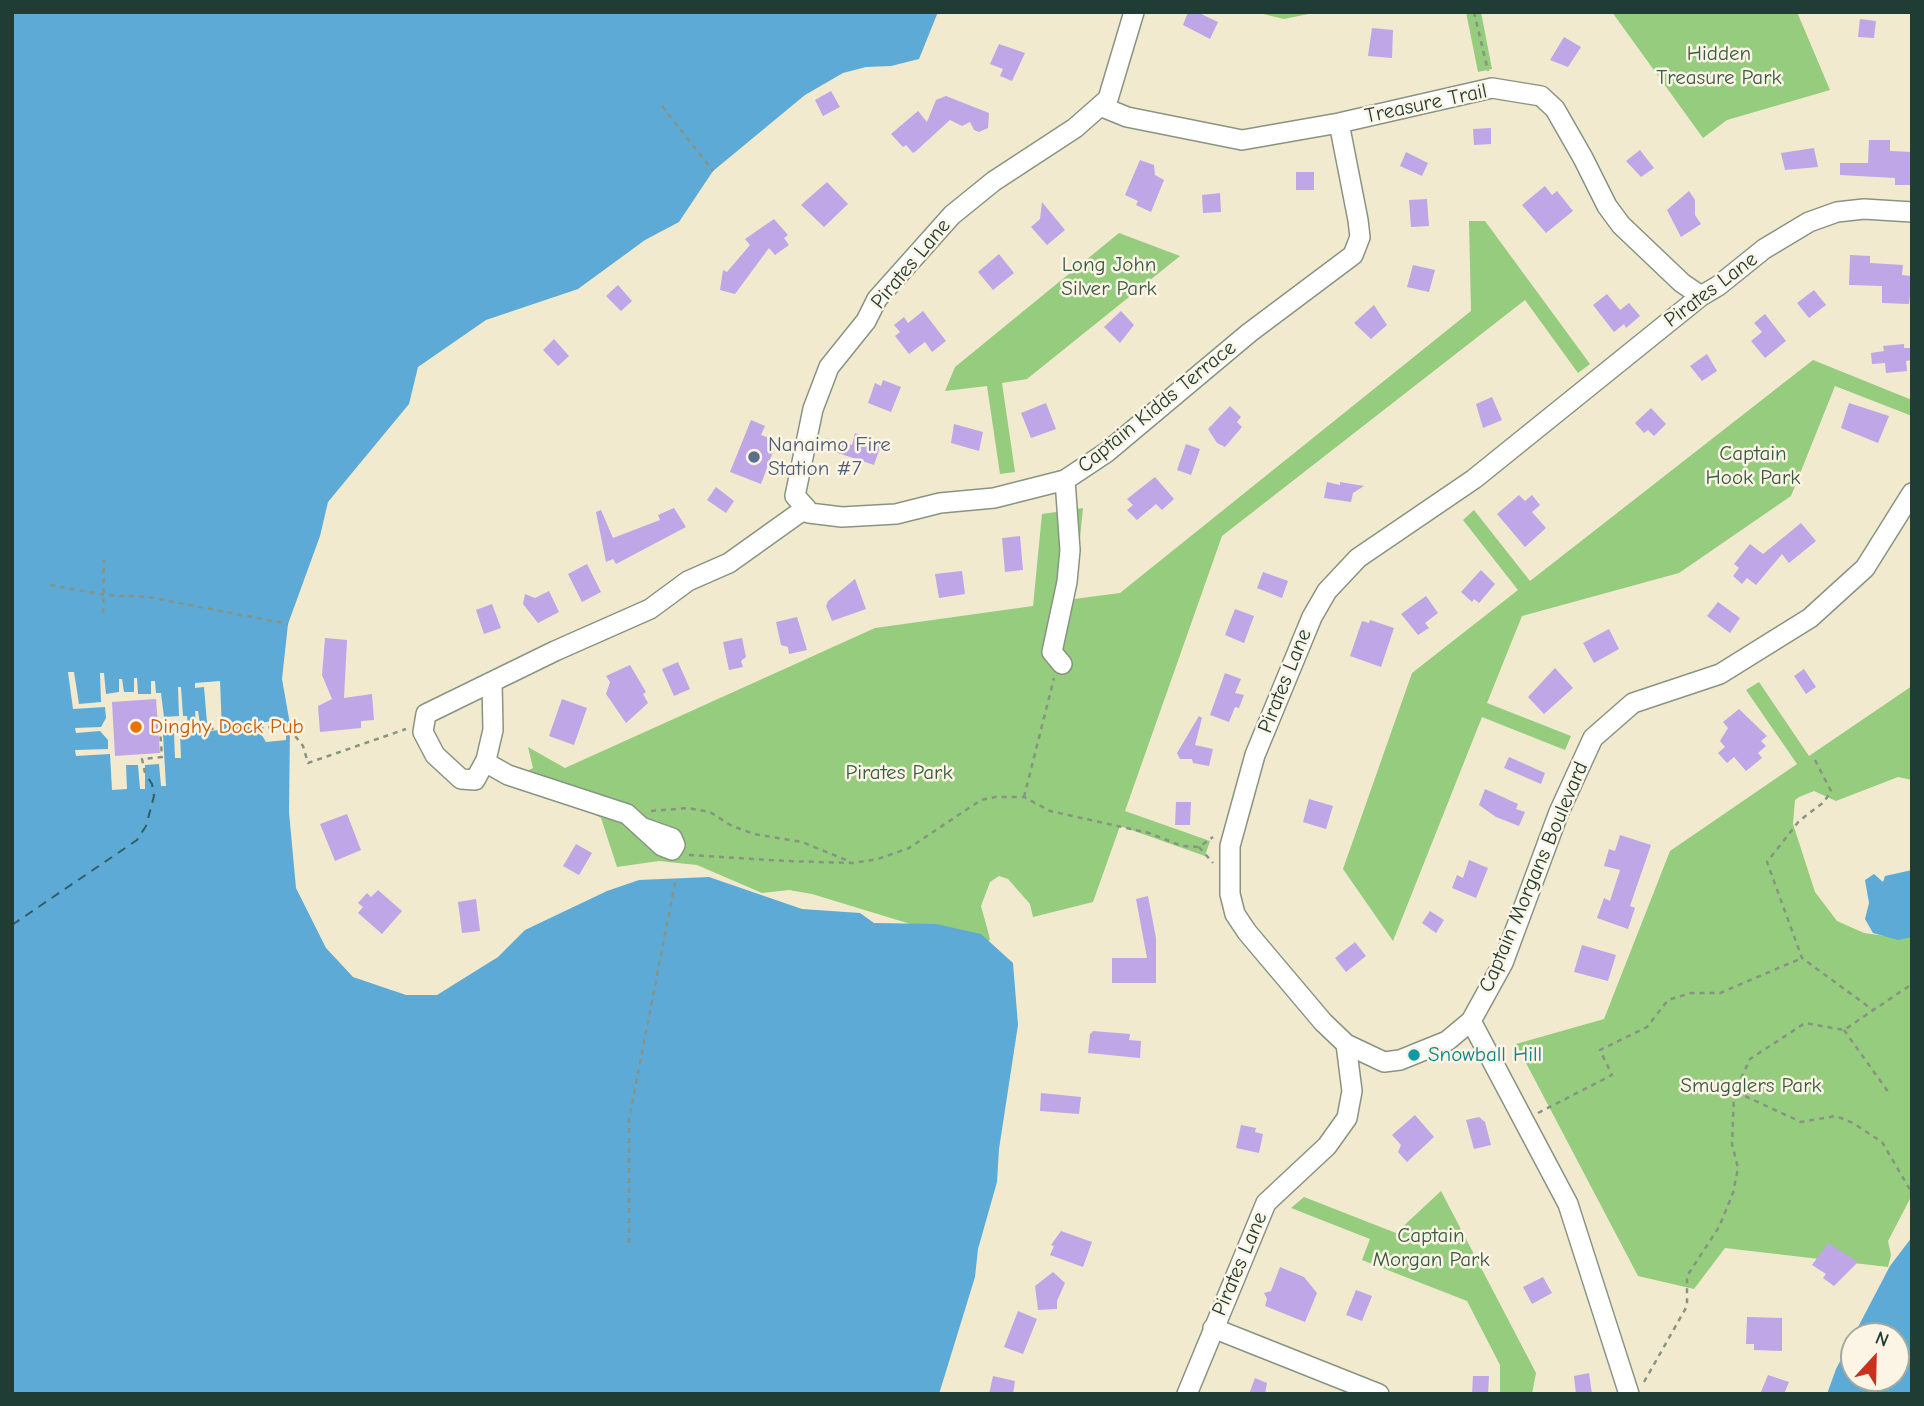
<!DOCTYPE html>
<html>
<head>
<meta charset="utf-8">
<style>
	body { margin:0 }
	#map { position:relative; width:1924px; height:1406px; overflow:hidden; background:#f1eacf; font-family:"Comic Neue",sans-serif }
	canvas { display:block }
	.frame { position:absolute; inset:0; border:14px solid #1f3d34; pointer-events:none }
	.north { position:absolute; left:1840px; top:1322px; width:70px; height:70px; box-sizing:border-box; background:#fcf5e5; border:2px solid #a4ab9e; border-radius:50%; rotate:22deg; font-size:19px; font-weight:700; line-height:28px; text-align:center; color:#1f3d34 }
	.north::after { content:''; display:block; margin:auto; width:24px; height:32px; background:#c8321e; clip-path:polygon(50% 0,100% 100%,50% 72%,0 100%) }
</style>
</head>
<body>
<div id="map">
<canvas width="1924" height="1406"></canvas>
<div class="frame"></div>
<div class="north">N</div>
</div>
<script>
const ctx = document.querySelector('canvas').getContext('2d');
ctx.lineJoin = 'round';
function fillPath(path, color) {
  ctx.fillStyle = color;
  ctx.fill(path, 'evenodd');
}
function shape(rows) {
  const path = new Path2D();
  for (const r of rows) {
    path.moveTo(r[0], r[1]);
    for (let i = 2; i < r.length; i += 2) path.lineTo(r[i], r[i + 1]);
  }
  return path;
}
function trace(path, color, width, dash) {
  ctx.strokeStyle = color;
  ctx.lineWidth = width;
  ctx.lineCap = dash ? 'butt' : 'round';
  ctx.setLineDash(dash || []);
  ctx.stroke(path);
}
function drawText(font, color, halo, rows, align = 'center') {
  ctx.font = font + ' "Comic Neue",sans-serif';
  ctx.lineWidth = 5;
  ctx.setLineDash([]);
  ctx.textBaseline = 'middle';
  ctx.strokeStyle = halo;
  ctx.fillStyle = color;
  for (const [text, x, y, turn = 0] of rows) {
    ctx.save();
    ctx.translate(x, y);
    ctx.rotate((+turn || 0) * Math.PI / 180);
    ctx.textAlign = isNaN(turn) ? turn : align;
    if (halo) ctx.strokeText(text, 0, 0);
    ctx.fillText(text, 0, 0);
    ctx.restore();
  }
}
const green = shape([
	[1255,12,1318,12,1284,19],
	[1466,12,1481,12,1492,69,1478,72],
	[1612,12,1797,12,1830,90,1727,120,1703,138],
	[1469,221,1485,221,1590,364,1578,373,1525,300,1222,536,1125,811,1210,841,1205,856,1120,826,1093,902,1033,917,1030,904,1008,879,999,876,990,882,981,906,990,939,986,947,812,894,789,890,762,893,697,865,659,861,617,867,601,818,523,773,533,768,528,747,565,768,875,628,1033,606,1042,514,1083,508,1074,599,1120,593,1471,311],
	[1119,233,1180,256,1027,379,1002,383,1015,472,1000,474,987,386,945,391,955,367],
	[1813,360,1912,400,1912,416,1835,386,1791,496,1679,573,1522,616,1487,703,1571,736,1565,750,1482,717,1393,941,1343,869,1412,673,1518,590,1463,520,1474,510,1530,581],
	[1759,682,1809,756,1912,686,1912,780,1898,777,1836,801,1814,791,1799,797,1795,800,1793,824,1815,892,1837,921,1864,933,1886,936,1912,933,1912,1195,1888,1241,1891,1255,1888,1267,1725,1248,1694,1289,1638,1276,1516,1044,1604,1019,1670,851,1797,764,1746,690],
	[1441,1191,1536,1373,1532,1394,1500,1394,1500,1365,1467,1301,1362,1260,1370,1239,1291,1208,1304,1197,1396,1233]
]);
const water = shape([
	[12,12,938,12,919,59,891,66,866,67,843,73,805,95,713,171,679,222,645,240,578,289,486,320,418,367,409,404,328,502,320,536,288,624,282,679,290,724,289,812,296,888,326,948,353,977,406,995,437,995,498,957,525,930,607,891,639,880,709,877,802,909,860,913,874,923,936,924,981,934,1013,963,1018,1025,999,1149,997,1182,978,1249,975,1277,939,1394,12,1394],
	[1912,870,1912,937,1898,940,1873,933,1865,919,1869,903,1865,880,1874,874,1883,882,1885,876],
	[1912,1237,1912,1394,1827,1394,1836,1369,1890,1266],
	[1854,1336,1896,1336,1896,1378,1854,1378]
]);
const pier = shape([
	[68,672,74,672,79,704,101,702,100,673,104,673,106,694,119,692,119,679,122,679,124,692,134,692,134,678,137,678,138,694,151,694,151,681,155,681,156,693,161,693,164,717,179,716,178,687,181,687,183,716,187,716,188,725,196,724,195,711,198,711,200,724,207,723,204,687,195,688,195,683,220,681,222,730,180,733,181,758,175,758,174,733,163,734,166,786,161,786,159,764,145,765,145,789,140,789,138,765,126,765,127,789,112,790,110,754,76,756,75,750,108,749,108,740,100,731,76,733,75,728,101,727,106,718,105,707,73,709],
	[283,718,286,726,292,730,291,734,286,731,286,740,266,742,261,734,254,734,254,725]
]);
const ferry = shape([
	[12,925,137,840,146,826,154,796,152,784,145,773]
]);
const building = shape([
	[1188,12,1197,12,1218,22,1210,39,1183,25],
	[1860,19,1876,21,1874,38,1858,37],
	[1372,28,1393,30,1392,58,1368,56],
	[1564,37,1581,47,1568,67,1550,60],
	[999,44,1025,53,1012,81,1000,76,1003,69,990,64],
	[831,91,840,107,823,116,815,100],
	[946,96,989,113,988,128,979,132,974,130,970,122,962,126,950,120,916,151,913,153,906,145,903,147,891,134,918,111,927,122,936,100],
	[1491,128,1491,144,1474,145,1473,129],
	[1869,140,1890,140,1890,151,1912,152,1910,185,1895,185,1895,178,1840,175,1840,163,1868,163],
	[1814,148,1818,167,1785,170,1781,153],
	[1640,150,1654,168,1641,177,1626,161],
	[1406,152,1428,163,1422,176,1400,166],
	[1140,160,1154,165,1155,175,1164,180,1151,212,1136,205,1138,201,1125,195],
	[1296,172,1314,172,1314,190,1296,190],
	[827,182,848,204,824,227,801,205],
	[1545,186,1552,195,1557,191,1573,211,1546,233,1522,205],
	[1689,191,1695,200,1695,215,1701,224,1681,237,1667,210],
	[1220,193,1221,212,1203,213,1202,195],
	[1427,199,1429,226,1411,227,1409,200],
	[1042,202,1065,230,1047,245,1031,227,1040,219],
	[774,219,788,235,784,238,789,245,775,255,769,248,735,294,720,290,723,270,727,272,750,245,745,239],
	[999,254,1014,273,993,290,978,272],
	[1850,255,1870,256,1870,263,1903,265,1902,275,1912,276,1909,304,1882,303,1882,286,1849,285],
	[1413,265,1435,270,1429,292,1407,287],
	[618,285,632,301,621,311,606,296],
	[1814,290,1826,305,1809,318,1797,303],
	[1607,294,1620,310,1629,303,1640,316,1626,328,1624,324,1614,332,1593,305],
	[1374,305,1387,325,1371,339,1354,323],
	[923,311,946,341,932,352,925,342,909,354,895,336,900,332,894,325,904,317,908,323],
	[1121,311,1134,325,1120,343,1104,327],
	[1765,314,1786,341,1765,358,1751,341,1762,332,1754,323],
	[554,339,569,356,558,366,543,350],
	[1904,344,1904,348,1910,348,1912,360,1906,361,1907,371,1886,373,1885,363,1872,364,1871,353,1884,351,1883,346],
	[1707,354,1717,371,1702,381,1690,366],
	[883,380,901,387,891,412,868,403,875,383,881,386],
	[1492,397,1502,420,1483,428,1476,404],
	[1046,403,1056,429,1031,438,1021,413],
	[1849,403,1889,416,1878,443,1841,428],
	[1230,406,1241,417,1237,422,1242,427,1225,447,1217,443,1208,429],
	[1651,408,1666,424,1654,436,1648,430,1644,433,1635,423],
	[751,420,765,426,761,435,777,441,761,484,730,472],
	[954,424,983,432,979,451,951,443],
	[855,433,882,442,874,465,823,448,826,438,852,445],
	[1186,444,1200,449,1191,475,1177,470],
	[1155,477,1174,499,1162,510,1156,504,1137,520,1127,510,1133,505,1127,499],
	[1327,482,1340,485,1340,482,1364,486,1353,493,1351,502,1324,498],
	[716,487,734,501,726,513,707,500],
	[1519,495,1525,501,1532,495,1540,505,1532,512,1546,528,1525,547,1497,514],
	[674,508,686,527,616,564,613,559,606,562,596,512,601,510,613,538,660,520,658,515],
	[1801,523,1816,541,1789,563,1782,554,1756,585,1747,578,1742,584,1733,576,1739,568,1734,564,1750,544,1763,554],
	[1020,536,1023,570,1005,572,1002,538],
	[587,564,601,592,582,602,568,574],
	[1481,570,1495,584,1479,603,1474,599,1472,602,1461,592],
	[962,571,965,594,939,598,935,574],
	[1263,572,1288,581,1282,598,1257,588],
	[855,579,866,609,832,621,826,606,828,601],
	[549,591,559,612,538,623,523,604,525,594,535,598],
	[1426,596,1438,613,1425,623,1429,628,1418,635,1401,614],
	[1718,602,1740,618,1730,633,1707,616],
	[492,604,501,628,484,634,476,610],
	[1235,609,1254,616,1244,643,1225,635],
	[797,617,807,650,789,654,788,647,781,645,776,622],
	[1370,620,1394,628,1381,667,1350,656,1362,621,1369,623],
	[1609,629,1619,649,1594,663,1583,643],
	[325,638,347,640,344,698,372,694,374,720,361,721,361,728,320,732,318,706,332,699,322,675],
	[742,638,746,657,741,661,743,667,729,670,723,642],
	[678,662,690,689,674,696,662,669],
	[630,665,646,692,643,694,648,703,626,723,606,694,610,682,606,676],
	[1555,668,1573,688,1544,714,1528,697],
	[1804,669,1816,687,1806,694,1794,676],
	[1225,673,1241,679,1235,693,1244,695,1239,708,1235,707,1229,722,1210,715],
	[156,699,160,753,115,756,112,702],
	[562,699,587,708,574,745,549,736],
	[1739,709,1767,736,1761,741,1766,746,1758,753,1762,758,1746,771,1734,757,1727,763,1718,753,1725,747,1720,741,1728,728,1723,722],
	[1199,716,1202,718,1195,745,1213,749,1209,766,1193,763,1192,759,1180,759,1177,753],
	[1509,757,1545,773,1541,784,1504,768],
	[1485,789,1518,804,1516,809,1525,812,1519,826,1496,817,1479,805],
	[1309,799,1333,806,1326,829,1303,822],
	[1176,802,1191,802,1190,825,1175,825],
	[347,814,361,850,335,861,320,824],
	[1620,835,1651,845,1630,906,1635,908,1628,929,1597,918,1604,898,1610,901,1620,870,1604,866,1609,849,1615,851],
	[576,844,592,853,579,875,563,866],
	[1469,860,1488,868,1476,898,1452,888,1457,875,1463,878],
	[378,890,402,911,382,934,358,913,363,907,358,903,367,893,371,897],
	[1148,896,1156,938,1156,983,1112,983,1112,958,1147,958,1136,899],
	[476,899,480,931,462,933,458,902],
	[1430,911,1444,920,1436,933,1422,923],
	[1355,942,1366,956,1346,972,1335,958],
	[1582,945,1616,955,1608,981,1574,972],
	[1093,1031,1130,1034,1129,1040,1141,1041,1140,1058,1088,1053,1090,1034],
	[1041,1093,1081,1097,1079,1114,1040,1111],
	[1415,1115,1434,1137,1407,1162,1398,1152,1401,1145,1392,1135],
	[1479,1117,1485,1122,1491,1145,1474,1149,1466,1120],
	[1241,1125,1256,1128,1255,1132,1263,1134,1259,1153,1236,1148],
	[1061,1231,1092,1242,1083,1267,1050,1255,1054,1246,1051,1245],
	[1828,1243,1858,1262,1834,1286,1823,1278,1826,1274,1812,1265],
	[1280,1267,1304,1277,1317,1293,1305,1322,1265,1306,1267,1299,1264,1293,1271,1291],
	[1053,1272,1065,1283,1057,1301,1057,1309,1038,1310,1035,1286],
	[1543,1277,1552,1293,1532,1304,1523,1287],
	[1356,1290,1372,1296,1362,1321,1346,1315],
	[1018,1311,1037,1319,1023,1354,1004,1347],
	[1747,1317,1782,1318,1782,1351,1754,1350,1754,1344,1746,1344],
	[1589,1373,1592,1394,1576,1394,1574,1376],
	[1768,1375,1789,1382,1784,1394,1760,1394],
	[993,1376,1015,1381,1013,1394,989,1394],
	[1473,1376,1489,1376,1488,1394,1472,1394],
	[1255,1378,1267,1383,1265,1394,1249,1394]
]);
const path = shape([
	[1474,12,1488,71],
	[662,106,713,171],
	[50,585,105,595,148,597,288,624],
	[103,613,104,560],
	[1815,760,1831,791,1824,802,1799,821,1767,862,1802,958,1873,1010],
	[145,773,142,759,162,757,160,730,282,727,292,732,303,746,308,763,406,729],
	[1024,797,1054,678],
	[651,811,688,808,710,812,732,826,754,834,802,842,851,862],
	[1199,847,1213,863],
	[689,855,786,861,853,863,878,859,909,848,981,800,995,797,1024,797,1050,811,1149,833,1182,846,1199,847,1213,837],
	[1844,1030,1889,1093],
	[1736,1092,1801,1122,1836,1116,1853,1123,1882,1142,1912,1193],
	[1538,1113,1612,1075,1600,1050,1647,1027,1668,1000,1691,993,1720,993,1802,958],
	[629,1243,629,1119,676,878],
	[1644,1382,1687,1306,1687,1276,1719,1227,1733,1193,1738,1168,1732,1144,1734,1094,1750,1059,1805,1023,1844,1030,1912,984]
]);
const minor = shape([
	[1100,106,1127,117,1242,140,1339,123,1492,88,1541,96,1555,109,1583,158,1607,206,1621,225,1682,283,1701,296],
	[806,508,809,513,842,517,896,514,940,503,994,498,1065,480,1107,452,1249,333,1353,255,1360,237,1358,220,1339,123],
	[1062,664,1052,652,1067,582,1070,550,1065,480],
	[492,682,493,730,486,760,475,780,461,779,435,755,423,732,426,714,555,651,650,609,688,581,729,563,806,508,795,496,813,409,829,367,866,321,877,299,952,215,994,181,1075,128,1108,99,1134,12],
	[485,762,508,775,627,814,662,846,672,850,675,845,672,838,641,827],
	[1346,1044,1384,1062,1400,1060,1447,1041,1471,1021],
	[1213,1328,1379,1394],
	[1187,1394,1266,1203,1327,1146,1347,1118,1352,1091,1346,1044,1323,1022,1247,932,1235,914,1230,894,1230,846,1255,755,1312,617,1327,591,1358,558,1474,479,1701,296,1718,286,1764,249,1809,222,1837,212,1864,209,1912,212],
	[1629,1394,1568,1204,1471,1021,1503,963,1559,812,1593,738,1633,703,1720,674,1810,618,1865,568,1912,493]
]);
const markers = [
	[754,457,7,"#5c6f8a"],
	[136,727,7,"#e8710a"],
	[1414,1055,7,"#0f9aa8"]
];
const parkNames = [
	["Hidden",1719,54],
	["Treasure Park",1719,78],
	["Long John",1109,265],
	["Silver Park",1109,289],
	["Captain",1753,454],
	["Hook Park",1753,478],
	["Pirates Park",899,773],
	["Smugglers Park",1751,1086],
	["Captain",1431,1236],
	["Morgan Park",1431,1260]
];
const streetNames = [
	["Treasure Trail",1426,104,-12],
	["Pirates Lane",911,264,-50],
	["Pirates Lane",1711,290,-37],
	["Captain Kidds Terrace",1157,407,-39],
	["Pirates Lane",1285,681,-68],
	["Captain Morgans Boulevard",1534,877,-67],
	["Pirates Lane",1240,1264,-67]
];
const serviceNames = [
	["Nanaimo Fire",768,445],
	["Station #7",768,469]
];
const foodNames = [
	["Dinghy Dock Pub",150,727]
];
const cultureNames = [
	["Snowball Hill",1428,1055]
];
fillPath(green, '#95cc7e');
fillPath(water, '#5daad6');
fillPath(pier, '#f1eacf');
trace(ferry, '#325e65', 2, [9, 7]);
fillPath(building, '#bea6e7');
trace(minor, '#889482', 22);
trace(path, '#889482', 2.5, [5, 5]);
trace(minor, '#fff', 19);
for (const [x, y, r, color] of markers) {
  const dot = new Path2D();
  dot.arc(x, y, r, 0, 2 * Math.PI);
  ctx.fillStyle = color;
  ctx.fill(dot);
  trace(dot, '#fcf5e5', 2.5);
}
drawText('21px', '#375a43', '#fcf5e5', parkNames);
drawText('21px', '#1f3d34', '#fcf5e5', streetNames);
drawText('21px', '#4e5e75', '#fcf5e5', serviceNames, 'left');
drawText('21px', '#c56008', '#fcf5e5', foodNames, 'left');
drawText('21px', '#0d838f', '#fcf5e5', cultureNames, 'left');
</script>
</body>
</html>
